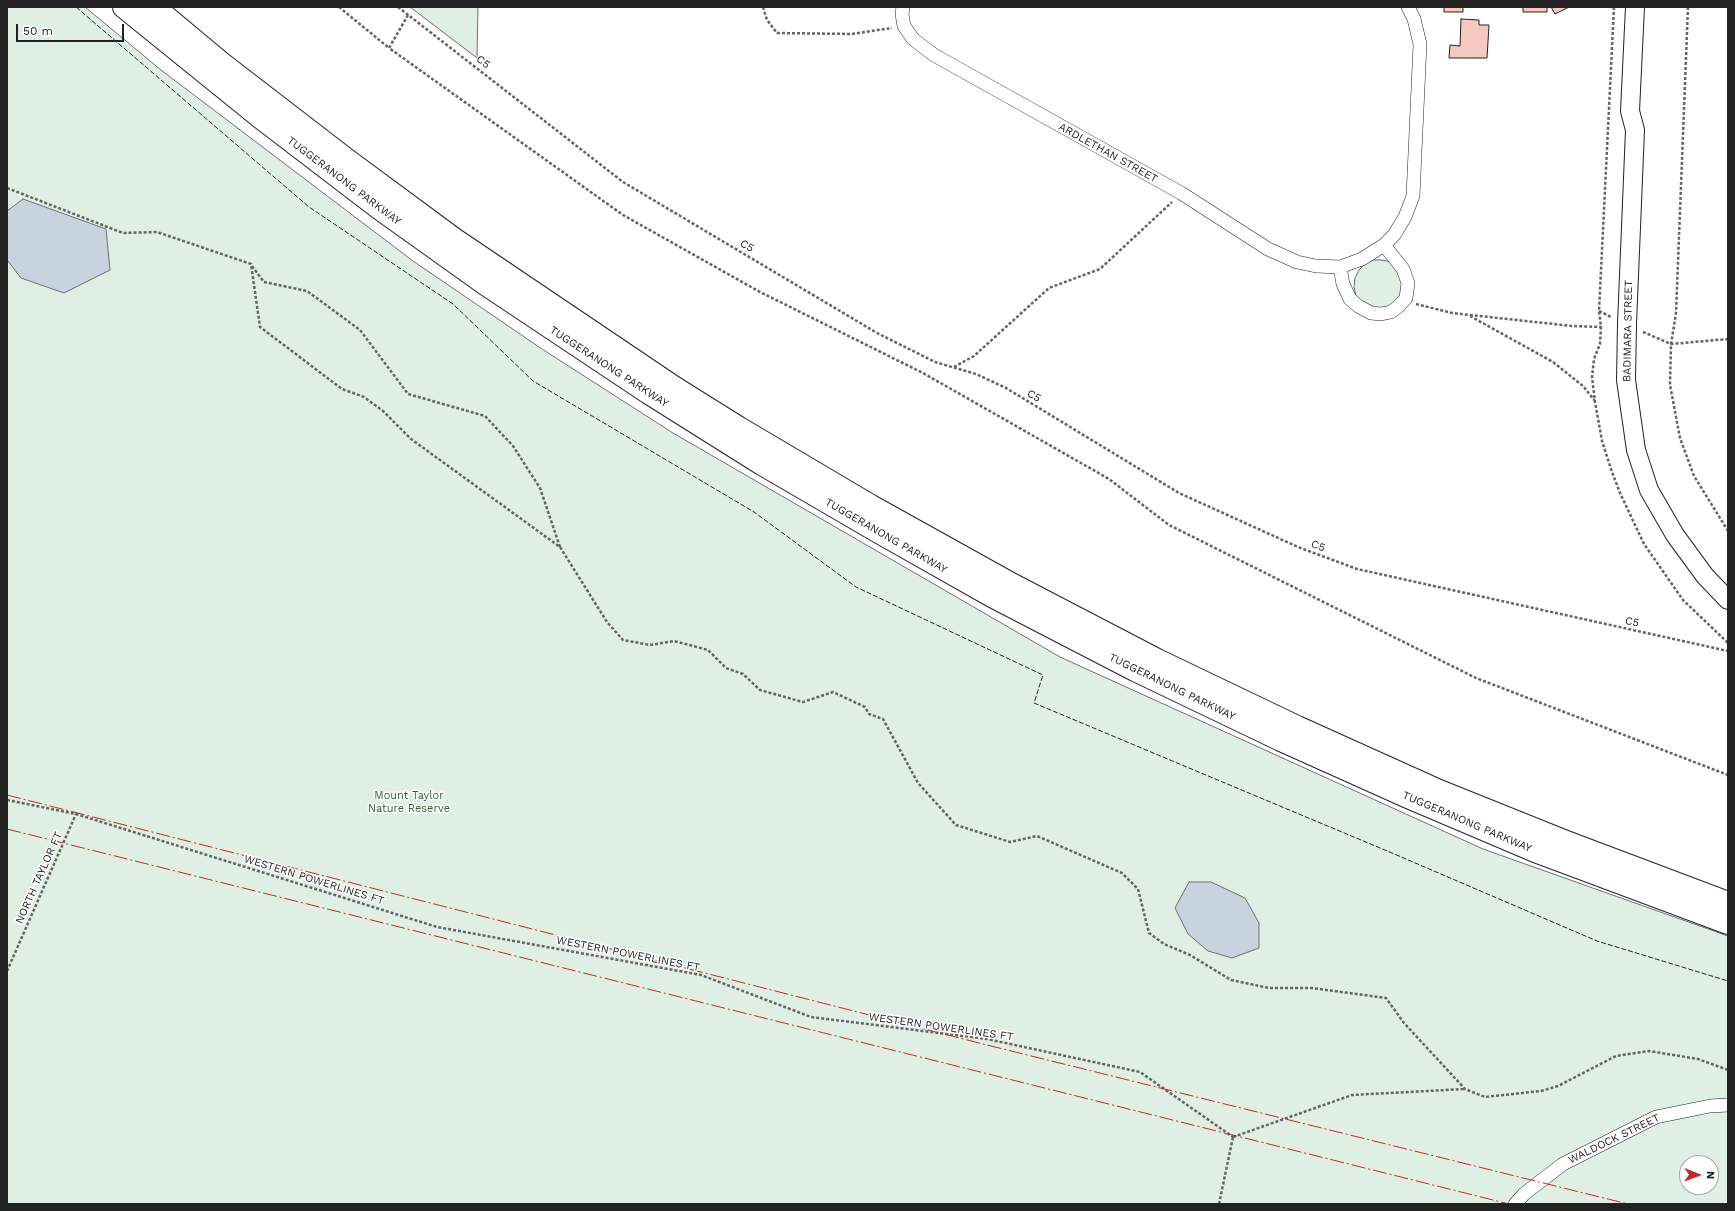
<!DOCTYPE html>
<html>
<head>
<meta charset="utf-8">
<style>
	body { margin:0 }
	#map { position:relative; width:1735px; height:1211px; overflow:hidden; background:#fff; font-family:"Work Sans",sans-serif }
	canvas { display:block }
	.frame { position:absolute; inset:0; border:8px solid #222; pointer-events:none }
	.north { position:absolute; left:1679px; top:1155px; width:40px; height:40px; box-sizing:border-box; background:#fff; border:1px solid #a7a7a7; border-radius:50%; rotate:91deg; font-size:11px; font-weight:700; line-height:16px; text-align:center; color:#222 }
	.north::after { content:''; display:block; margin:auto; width:14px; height:18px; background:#c62828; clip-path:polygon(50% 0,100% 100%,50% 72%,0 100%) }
	.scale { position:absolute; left:16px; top:24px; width:108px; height:18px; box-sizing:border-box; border:2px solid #222; border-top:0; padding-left:5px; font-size:12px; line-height:14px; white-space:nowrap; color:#222; -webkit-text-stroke:3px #fff; paint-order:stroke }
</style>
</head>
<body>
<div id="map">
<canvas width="1735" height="1211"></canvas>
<div class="frame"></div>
<div class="north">N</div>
<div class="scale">50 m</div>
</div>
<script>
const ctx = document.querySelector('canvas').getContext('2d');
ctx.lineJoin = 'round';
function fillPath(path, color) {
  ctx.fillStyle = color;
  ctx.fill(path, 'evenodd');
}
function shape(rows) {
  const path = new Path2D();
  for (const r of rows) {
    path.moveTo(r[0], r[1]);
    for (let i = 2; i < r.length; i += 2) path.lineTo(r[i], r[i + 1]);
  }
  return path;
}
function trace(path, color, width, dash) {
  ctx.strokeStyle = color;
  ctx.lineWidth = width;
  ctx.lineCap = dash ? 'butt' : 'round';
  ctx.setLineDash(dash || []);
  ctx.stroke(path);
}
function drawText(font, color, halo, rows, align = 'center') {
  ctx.font = font + ' "Work Sans",sans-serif';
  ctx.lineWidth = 3;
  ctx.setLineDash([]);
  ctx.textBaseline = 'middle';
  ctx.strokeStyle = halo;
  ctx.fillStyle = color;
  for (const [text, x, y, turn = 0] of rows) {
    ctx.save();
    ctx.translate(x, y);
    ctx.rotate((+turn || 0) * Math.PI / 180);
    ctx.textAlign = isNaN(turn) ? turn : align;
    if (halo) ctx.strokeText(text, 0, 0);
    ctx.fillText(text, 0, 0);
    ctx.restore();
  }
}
const green = shape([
	[7,7,85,7,161,70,413,261,542,349,673,433,1060,657,1483,849,1728,936,1728,1204,7,1204,7,7],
	[1687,1163,1711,1163,1711,1187,1687,1187,1687,1163],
	[410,7,478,7,477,58,410,7],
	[1373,260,1382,260,1391,262,1405,279,1398,304,1372,310,1356,296,1354,287,1355,278,1359,270,1365,264,1373,260]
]);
const water = shape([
	[23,199,106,229,110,270,64,293,21,278,7,260,7,211,23,199],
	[1189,882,1211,882,1245,898,1259,923,1259,948,1232,958,1208,951,1188,934,1175,908,1189,882]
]);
const building = shape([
	[1444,7,1463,7,1463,12,1444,12,1444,7],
	[1523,7,1547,7,1547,12,1523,12,1523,7],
	[1551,7,1569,7,1555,14,1551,7],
	[1461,19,1479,20,1479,25,1489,25,1487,58,1449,58,1450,45,1460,46,1461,19]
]);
const path = shape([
	[339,7,389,48],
	[398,7,623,182,877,333,935,362,976,374,1006,388,1179,493,1298,547,1357,569,1728,651],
	[763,7,767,20,777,33,852,34,892,28],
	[1614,7,1599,311,1601,327,1600,344,1594,359,1592,377,1595,402,1602,441,1612,472,1620,493,1644,544,1683,600,1728,643],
	[1688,7,1676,313,1671,344,1670,385,1680,438,1694,476,1728,531],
	[408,15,389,48,623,215,760,292,923,373,1109,479,1169,525,1476,678,1728,775],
	[7,188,123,233,157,232,251,264,260,327,342,389,364,397,383,411,411,439,560,547,607,622,623,640,650,645,674,641,708,650,726,668,743,674,760,690,803,702,833,692,865,707,869,714,883,719,918,783,956,825,1010,842,1037,836,1122,873,1138,889,1149,933,1164,944,1190,955,1231,980,1269,988,1312,988,1386,998,1404,1023,1465,1089,1485,1097,1541,1091,1558,1086,1616,1056,1649,1051,1698,1059,1728,1070],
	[252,266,264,282,307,291,360,330,408,394,485,416,513,446,540,488,560,547],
	[1416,304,1452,313,1572,326,1601,327],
	[1599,311,1611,317],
	[1470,316,1553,362,1583,386,1595,401],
	[1643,332,1671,344,1728,339],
	[954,367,974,356,1049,288,1100,269,1172,202],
	[7,800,76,814,437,927,701,975,811,1017,987,1039,1140,1072,1233,1137],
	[7,971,76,814],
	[1233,1137,1352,1095,1465,1089],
	[1219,1204,1233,1137]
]);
const street = shape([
	[903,7,902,14,904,26,913,39,934,55,1181,193,1268,249,1297,262,1316,266,1340,267,1362,259,1384,245,1394,235,1405,217,1413,196,1420,44,1414,19,1408,7],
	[1340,267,1343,284,1350,299,1358,306,1371,313,1381,314,1391,312,1399,306,1406,298,1408,283,1403,269,1384,245],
	[1515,1204,1524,1194,1563,1164,1656,1117,1710,1106,1728,1105]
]);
const secondary = shape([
	[1635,7,1630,111,1635,130,1627,324,1626,380,1636,450,1649,490,1675,535,1705,576,1728,600]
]);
const highway = shape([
	[124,7,260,117,379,208,484,283,649,393,762,464,877,531,992,596,1135,670,1281,740,1408,797,1535,851,1728,923],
	[154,7,221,63,347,160,454,239,675,388,739,428,871,506,1013,585,1157,660,1297,727,1439,791,1566,842,1728,903]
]);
const fence = shape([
	[76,7,309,207,453,304,533,381,754,512,856,587,1043,675,1034,703,1392,853,1597,941,1728,981]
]);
const power = shape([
	[7,795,987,1045,1628,1204],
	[7,829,1509,1204]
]);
const streetNames = [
	["C5",483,62,38],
	["ARDLETHAN STREET",1108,153,29],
	["TUGGERANONG PARKWAY",344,181,37],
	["C5",747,246,31],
	["BADIMARA STREET",1628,331,-89],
	["TUGGERANONG PARKWAY",609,367,33],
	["C5",1034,396,31],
	["TUGGERANONG PARKWAY",886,536,30],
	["C5",1318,546,21],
	["C5",1632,622,12],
	["TUGGERANONG PARKWAY",1172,687,26],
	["TUGGERANONG PARKWAY",1467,822,23],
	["NORTH TAYLOR FT",39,878,-66],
	["WESTERN POWERLINES FT",314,880,17],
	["WESTERN POWERLINES FT",628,954,11],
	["WESTERN POWERLINES FT",941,1027,8],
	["WALDOCK STREET",1614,1139,-26]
];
const parkNames = [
	["Mount Taylor",409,796],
	["Nature Reserve",409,809]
];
fillPath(green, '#e0efe3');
trace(green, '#6f6f6f', 1);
fillPath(water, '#c7d3dd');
trace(water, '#6f6f6f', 1);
fillPath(building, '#f3c9c0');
trace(building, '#222', 1);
trace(street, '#222', 14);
trace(secondary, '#222', 20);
trace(highway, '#222', 24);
trace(path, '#646464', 2.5, [3, 2]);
trace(street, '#fff', 13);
trace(secondary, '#fff', 18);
trace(highway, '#fff', 22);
trace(fence, '#222', 1, [5, 2]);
trace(power, '#c62828', 1, [14, 3, 2, 3]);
drawText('11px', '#222', '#fff', streetNames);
drawText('11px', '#2f5e38', '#fff', parkNames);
</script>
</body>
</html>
